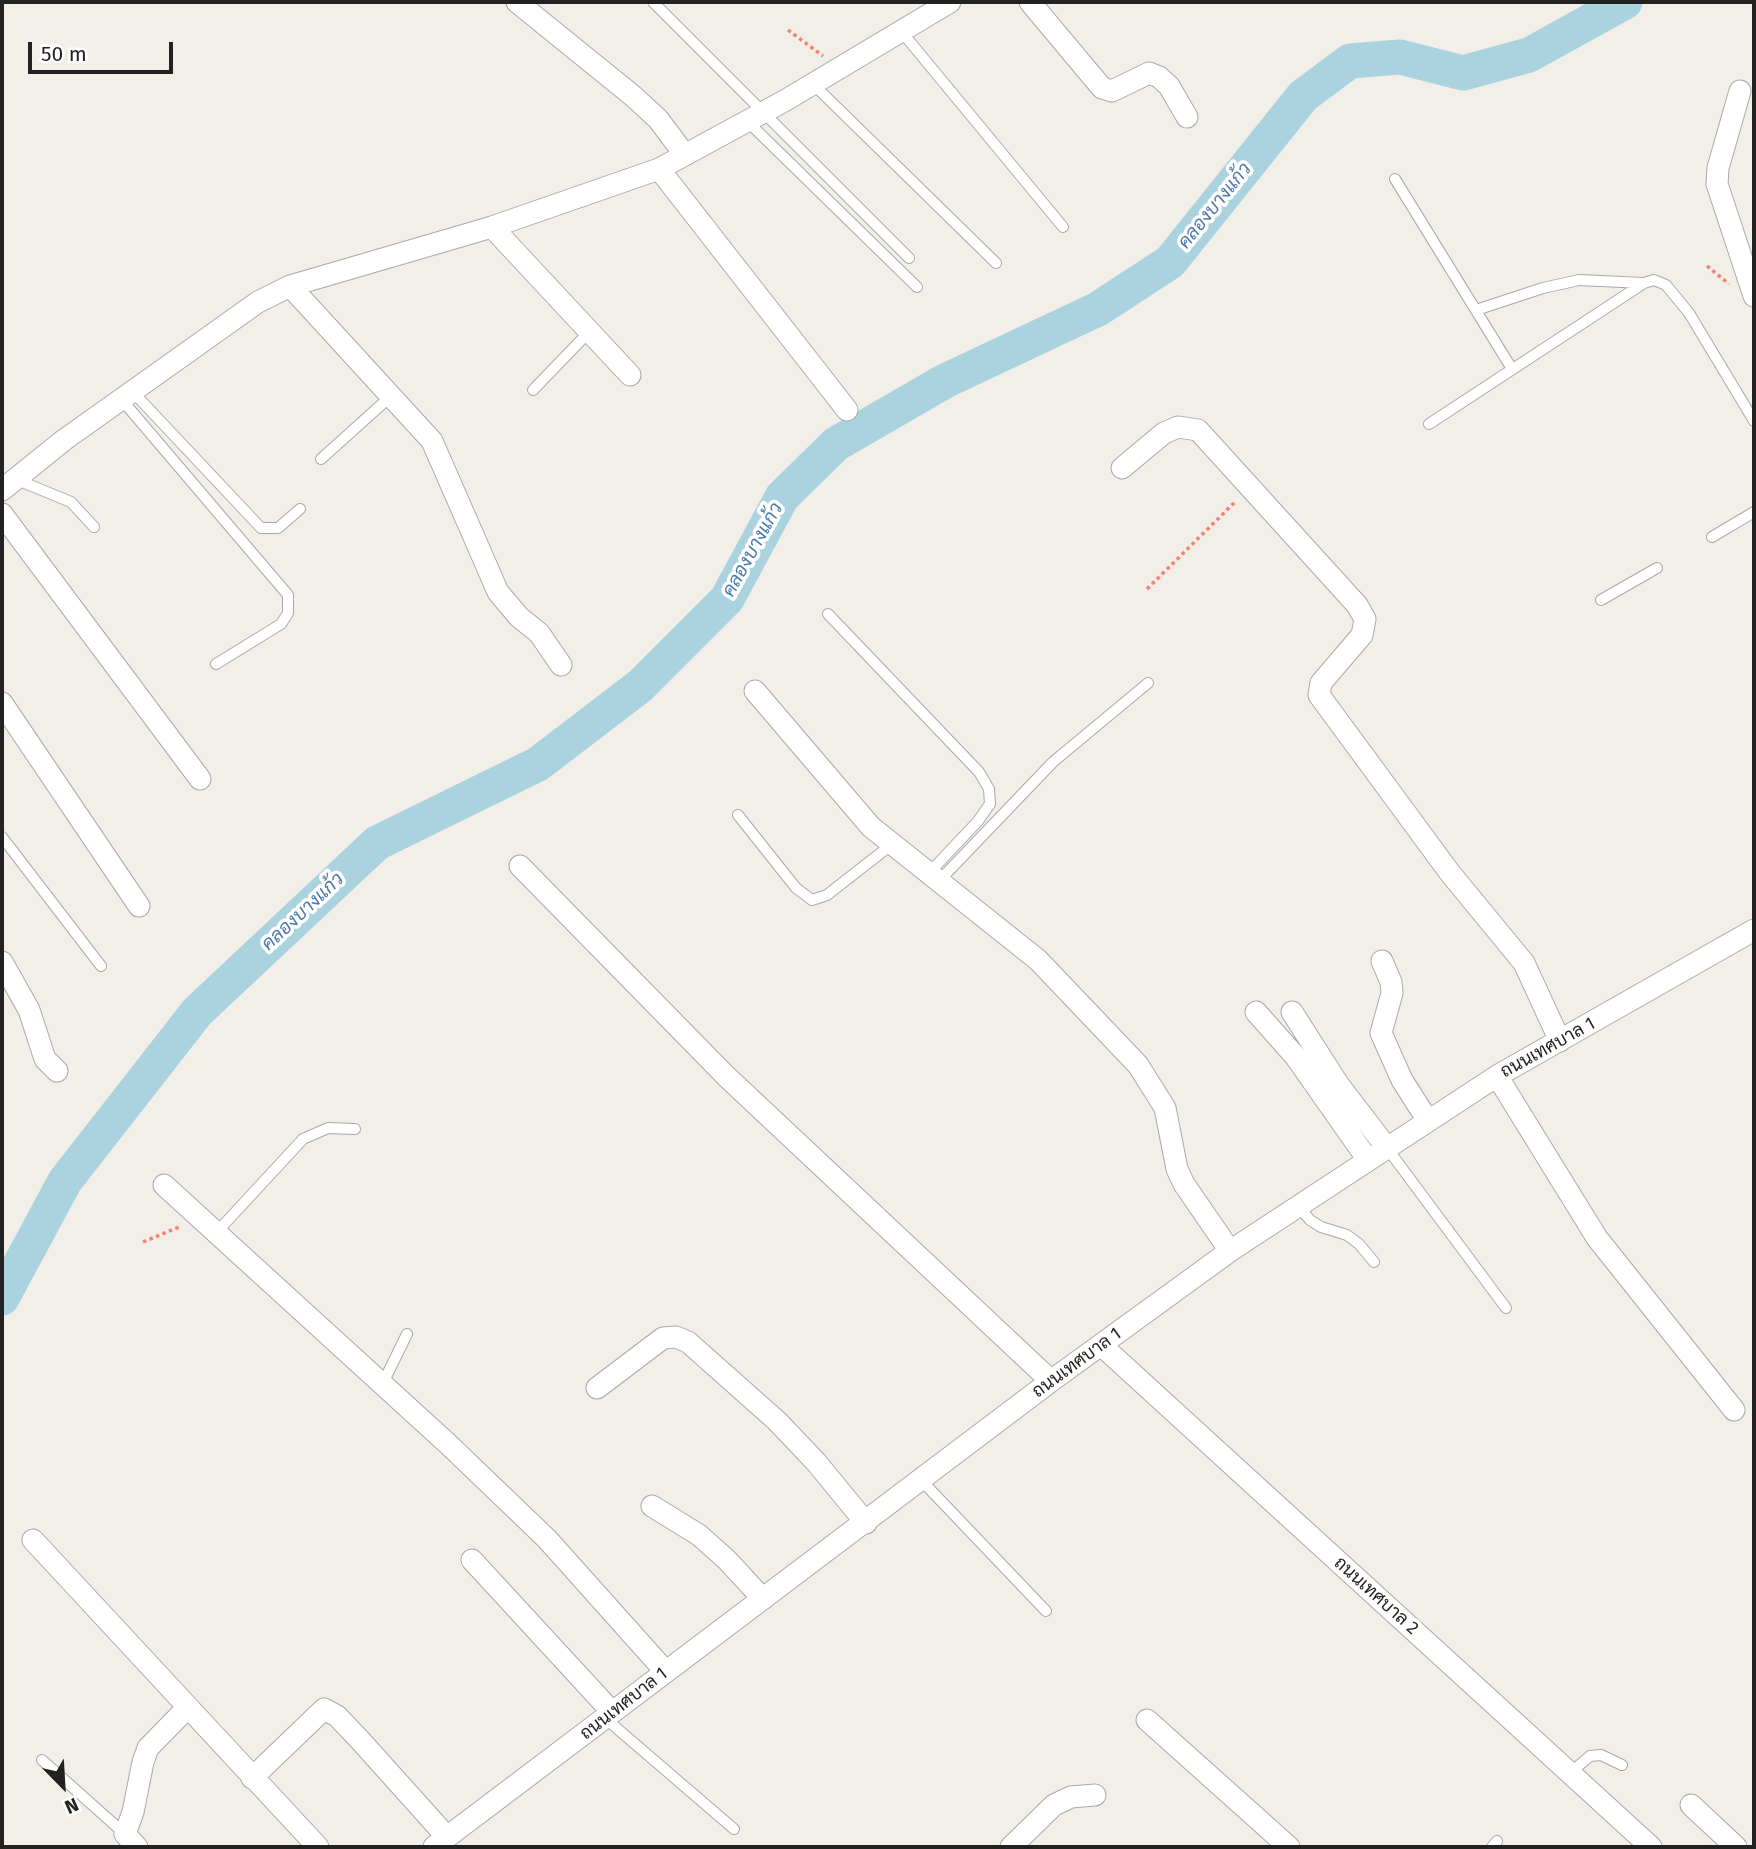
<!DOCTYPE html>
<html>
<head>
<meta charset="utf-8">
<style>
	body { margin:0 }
	#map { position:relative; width:1756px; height:1849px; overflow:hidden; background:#f2efe9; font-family:"Fira Sans",sans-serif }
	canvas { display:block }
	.frame { position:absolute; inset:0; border:4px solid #222; pointer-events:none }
	.north { position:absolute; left:28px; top:1751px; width:70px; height:70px; -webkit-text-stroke:5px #fff; paint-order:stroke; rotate:156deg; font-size:19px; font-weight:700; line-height:28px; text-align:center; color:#222 }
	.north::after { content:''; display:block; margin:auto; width:24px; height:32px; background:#222; clip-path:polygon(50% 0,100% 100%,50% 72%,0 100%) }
	.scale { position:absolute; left:28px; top:42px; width:145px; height:32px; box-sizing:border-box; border:4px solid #222; border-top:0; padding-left:9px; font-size:21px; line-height:24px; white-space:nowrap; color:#222; -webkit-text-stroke:5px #fff; paint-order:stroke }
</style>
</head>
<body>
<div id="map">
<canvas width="1756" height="1849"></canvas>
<div class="frame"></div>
<div class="north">N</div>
<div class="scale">50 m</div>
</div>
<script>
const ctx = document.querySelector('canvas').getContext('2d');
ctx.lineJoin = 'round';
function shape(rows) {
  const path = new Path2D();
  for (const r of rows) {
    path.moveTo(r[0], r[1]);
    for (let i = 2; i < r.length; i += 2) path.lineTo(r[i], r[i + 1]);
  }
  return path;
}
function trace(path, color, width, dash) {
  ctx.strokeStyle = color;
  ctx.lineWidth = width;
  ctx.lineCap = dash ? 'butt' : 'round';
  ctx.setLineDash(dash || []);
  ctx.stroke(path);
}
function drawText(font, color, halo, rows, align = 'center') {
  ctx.font = font + ' "Fira Sans",Sarabun,sans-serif';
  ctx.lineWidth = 7;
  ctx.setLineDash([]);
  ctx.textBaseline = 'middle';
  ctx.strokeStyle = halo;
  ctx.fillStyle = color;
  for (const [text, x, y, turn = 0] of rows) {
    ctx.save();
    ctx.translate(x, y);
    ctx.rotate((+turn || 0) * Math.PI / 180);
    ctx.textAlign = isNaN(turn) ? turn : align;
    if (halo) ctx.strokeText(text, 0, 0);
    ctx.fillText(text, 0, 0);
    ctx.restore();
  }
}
const river = shape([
	[2,1298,65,1181,197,1012,377,843,538,764,640,686,727,599,782,497,836,444,945,381,1098,309,1170,262,1303,96,1350,61,1400,57,1463,73,1529,55,1625,2]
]);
const path = shape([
	[788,30,823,56],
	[1707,266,1729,284],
	[1147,589,1236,501],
	[143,1242,179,1227]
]);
const service = shape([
	[653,2,909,258],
	[901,31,1063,227],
	[813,84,996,263],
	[747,121,917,287],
	[1395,179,1512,369],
	[1476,310,1543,288,1579,280,1644,283],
	[533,390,589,332],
	[133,392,261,528,278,528,300,509],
	[122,400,288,595,288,613,281,624,216,664],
	[1429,424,1644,283,1654,280,1666,285,1689,313,1754,421],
	[321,459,391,396],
	[15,479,71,502,94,527],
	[1712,537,1754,512],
	[1601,600,1657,568],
	[828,614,979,772,989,789,990,804,978,821,929,873],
	[738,815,796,888,812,900,827,895,891,845],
	[2,837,101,966],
	[939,881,1053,762,1148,683],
	[1387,1148,1506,1308],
	[1298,1206,1310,1220,1321,1227,1347,1235,1359,1244,1374,1262],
	[216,1233,303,1139,328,1128,355,1129],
	[382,1385,407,1334],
	[921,1480,1046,1611],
	[606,1719,734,1829],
	[42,1760,125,1834],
	[1570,1773,1590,1756,1601,1755,1622,1765],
	[1492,1847,1497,1841]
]);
const minor = shape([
	[517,2,633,96,658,119,685,155],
	[1030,2,1102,88,1112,91,1149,73,1159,77,1169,86,1187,117],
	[1740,91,1718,168,1717,184,1754,296],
	[659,169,847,410],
	[492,227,630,375],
	[290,286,432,441,498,592,519,617,539,633,561,665],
	[1122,468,1164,433,1178,427,1198,430,1357,605,1365,619,1362,635,1321,683,1319,695,1450,873,1524,963,1560,1041],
	[2,490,64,440,258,302,290,286,492,227,659,169,786,100,950,2],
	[2,514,200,779],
	[755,691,871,827,1038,960,1138,1065,1165,1108,1177,1169,1184,1184,1230,1251],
	[2,703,139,906],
	[520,866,727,1077,1051,1381],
	[1382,961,1391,982,1392,993,1381,1033,1402,1080,1428,1121],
	[2,962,29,1010,45,1059,57,1071],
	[1256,1012,1295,1056,1368,1160],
	[1292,1012,1338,1084,1387,1148],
	[1497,1076,1597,1238,1734,1410],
	[164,1185,448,1444,547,1539,666,1672],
	[1101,1345,1651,1847],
	[597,1388,663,1338,676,1337,688,1342,777,1421,816,1462,866,1523],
	[652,1506,699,1535,727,1560,763,1599],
	[33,1540,318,1847],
	[472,1560,612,1712],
	[1147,1720,1289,1847],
	[252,1778,324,1709,337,1716,359,1739,447,1837],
	[1691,1805,1736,1847],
	[137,1847,125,1834,133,1812,143,1762,148,1748,188,1707],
	[434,1847,1051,1381,1230,1251,1497,1076,1754,930],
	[1011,1847,1054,1805,1071,1797,1095,1795]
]);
const streetNames = [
	["ถนนเทศบาล 1",1548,1048,-29],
	["ถนนเทศบาล 1",1077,1363,-36],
	["ถนนเทศบาล 2",1376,1596,42],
	["ถนนเทศบาล 1",624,1704,-38]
];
const waterNames = [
	["คลองบางแก้ว",1215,206,-51],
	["คลองบางแก้ว",753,550,-61],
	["คลองบางแก้ว",303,912,-43]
];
trace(river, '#aad3df', 35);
trace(service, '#a9a9a9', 12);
trace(minor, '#a9a9a9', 23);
trace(path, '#fa8072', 3.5, [3.5, 3.5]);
trace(service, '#fff', 10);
trace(minor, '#fff', 21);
drawText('18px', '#222', '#fff', streetNames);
drawText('italic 19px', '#4a7aab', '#fff', waterNames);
</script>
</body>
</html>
